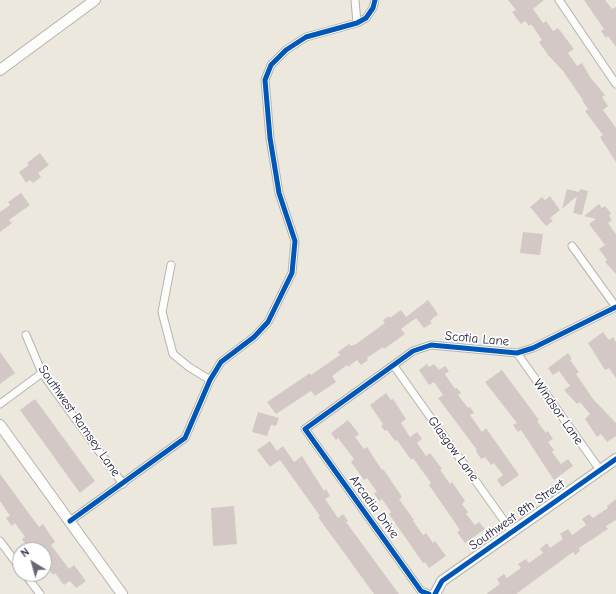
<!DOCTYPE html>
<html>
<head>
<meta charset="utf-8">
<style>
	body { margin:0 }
	#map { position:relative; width:616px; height:594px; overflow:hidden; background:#ece8dd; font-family:"Comic Neue",sans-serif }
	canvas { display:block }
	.north { position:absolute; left:12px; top:542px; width:40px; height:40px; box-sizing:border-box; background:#fff; border:1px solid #a7a7b1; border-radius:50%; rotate:323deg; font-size:11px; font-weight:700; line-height:16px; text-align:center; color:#22223b }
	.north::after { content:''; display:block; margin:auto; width:14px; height:18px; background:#696774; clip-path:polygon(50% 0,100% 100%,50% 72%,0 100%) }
</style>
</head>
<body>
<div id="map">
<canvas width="616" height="594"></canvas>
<div class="north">N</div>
</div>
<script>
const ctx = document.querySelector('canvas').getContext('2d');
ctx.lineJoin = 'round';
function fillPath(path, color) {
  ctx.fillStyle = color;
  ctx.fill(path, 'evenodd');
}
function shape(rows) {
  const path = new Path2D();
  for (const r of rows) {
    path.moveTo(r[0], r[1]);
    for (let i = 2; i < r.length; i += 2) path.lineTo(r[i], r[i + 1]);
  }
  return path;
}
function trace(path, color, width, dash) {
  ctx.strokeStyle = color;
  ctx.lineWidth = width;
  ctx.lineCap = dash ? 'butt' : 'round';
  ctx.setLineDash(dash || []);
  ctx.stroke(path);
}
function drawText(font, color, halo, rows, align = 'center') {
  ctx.font = font + ' "Comic Neue",sans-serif';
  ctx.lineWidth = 3.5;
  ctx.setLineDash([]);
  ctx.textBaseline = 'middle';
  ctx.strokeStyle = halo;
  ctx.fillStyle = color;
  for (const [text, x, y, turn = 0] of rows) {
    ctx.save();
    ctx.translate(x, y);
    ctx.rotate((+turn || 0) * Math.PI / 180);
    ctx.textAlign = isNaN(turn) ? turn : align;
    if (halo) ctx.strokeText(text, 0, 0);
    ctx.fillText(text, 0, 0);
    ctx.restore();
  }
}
const building = shape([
	[508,0,544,0,533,9,543,23,546,21,553,31,558,28,574,49,568,53,577,66,582,63,590,77,605,95,602,97,608,106,603,110,616,128,616,162,600,137,603,135,585,111,588,109,582,100,583,100,563,71,548,55,539,42,542,40,531,24,529,26,525,21,521,24,512,12,516,10],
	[584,0,605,0,612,9,616,7,616,47,608,36,606,38,601,31,604,29],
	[40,153,49,165,38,173,41,177,33,183,30,180,26,183,19,172,29,165,27,163],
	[567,189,579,192,580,189,588,191,582,215,573,213,577,196,562,209],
	[21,193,30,205,9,220,12,223,0,232,0,212,10,205,8,202],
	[550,196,560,210,550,218,553,221,546,226,530,207,542,197,545,200],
	[599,204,602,208,605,206,611,213,609,216,612,220,608,223,616,234,616,274,605,262,607,260,599,249,605,245,589,224,596,219,584,216],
	[523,232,543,234,540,255,520,253],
	[428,300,438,314,430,321,432,323,424,328,416,318,401,329,405,334,384,349,383,347,367,358,368,360,361,365,357,360,348,367,347,365,332,376,336,382,315,396,311,391,276,414,267,402,310,373,311,375,340,355,338,352,349,344,351,346,356,344,385,323,383,320,389,316,390,318,401,310,406,317],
	[603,332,609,340,613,337,616,342,616,378,609,368,605,370,588,343],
	[0,352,15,373,0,384],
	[568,353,572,359,570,360,579,372,576,374,593,399,616,423,616,436,607,442,601,434,597,437,585,419,590,414,580,402,577,404,564,390,570,386,559,371,553,375,548,368],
	[427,364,429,367,434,364,439,370,445,366,449,371,445,374,455,389,457,388,461,393,458,395,468,408,470,407,474,413,470,415,482,432,486,428,519,475,502,487,497,480,503,475,494,463,491,465,485,457,481,459,476,451,477,450,438,398,443,395,434,382,429,385,419,370],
	[502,370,539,420,537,421,546,433,548,431,553,439,548,442,554,450,552,452,561,464,568,459,573,466,554,480,521,430,518,432,513,425,517,423,485,382],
	[386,393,391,400,393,399,406,419,401,423,410,437,417,432,422,439,417,443,426,456,430,453,442,469,440,470,450,484,452,482,465,501,462,504,468,512,466,514,475,525,479,522,485,529,465,543,457,532,460,530,429,485,431,483,413,458,411,460,397,440,395,441,387,430,385,431,381,426,383,424,370,405],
	[35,399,95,481,80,493,20,410],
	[258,412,279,418,276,426,271,425,267,436,252,432],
	[348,420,359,434,355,437,364,449,367,447,382,470,383,469,388,476,402,497,399,499,414,520,413,521,423,535,426,533,433,543,435,541,446,556,429,568,425,562,423,563,389,514,391,512,382,499,379,501,374,493,377,492,367,478,364,480,351,462,354,459,344,446,338,438,336,440,331,433],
	[270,441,277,451,283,446,294,462,302,456,324,491,326,489,330,496,325,499,338,518,343,514,348,521,346,522,399,594,374,594,318,517,320,516,280,460,270,467,257,450],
	[0,474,39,527,43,524,55,542,51,545,69,569,74,565,86,581,76,588,70,581,64,585,55,573,53,575,44,563,44,550,36,550,34,546,29,550,22,539,25,537,15,523,12,526,6,518,10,516,0,501],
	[616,499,616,520,606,526,608,529,579,548,580,551,575,555,573,552,516,594,486,594,500,584,497,579,504,574,507,578,521,568,518,564,526,559,529,563,543,553,540,549,547,543,550,548,563,539,560,534,568,529,572,535,586,525,582,519,589,514,593,518,608,508,607,506],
	[234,506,237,544,213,546,211,508]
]);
const street = shape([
	[355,0,357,23],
	[559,0,616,84],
	[572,246,616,307],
	[171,265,162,312,173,354,189,367,210,380],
	[26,335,42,373,123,484],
	[517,353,600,470],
	[394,366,512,532],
	[0,404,42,373],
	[70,521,185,438,210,380,221,362,254,337,268,322,292,273,295,241,279,193,270,138,265,80,271,65,286,50,306,37,357,23,366,18,373,8,375,0],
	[0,541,20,568],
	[25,574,40,594],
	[429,594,421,591,305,429,413,351,431,345,517,353,533,348,616,307]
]);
const secondary = shape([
	[0,70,95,0],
	[0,425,122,594],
	[435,594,442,581,616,459]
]);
const cycleway = shape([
	[70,521,185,438,210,380,221,362,254,337,268,322,292,273,295,241,279,193,270,138,265,80,271,65,286,50,306,37,357,23,366,18,373,8,375,0],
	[429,594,421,591,305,429,413,351,431,345,517,353,533,348,616,307],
	[435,594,442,581,616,459]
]);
const streetNames = [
	["Scotia Lane",477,339,5],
	["Windsor Lane",558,412,55],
	["Southwest Ramsey Lane",79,421,55],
	["Glasgow Lane",453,449,54],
	["Arcadia Drive",374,507,54],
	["Southwest 8th Street",517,515,-35]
];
fillPath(building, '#d3c8c6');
trace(street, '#b6b3af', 9);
trace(secondary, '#b6b3af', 12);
trace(street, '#fcfcfa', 7);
trace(secondary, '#fcfcfa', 10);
trace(cycleway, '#0057b8', 5);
drawText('13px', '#22223b', '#fff', streetNames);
</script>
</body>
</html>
